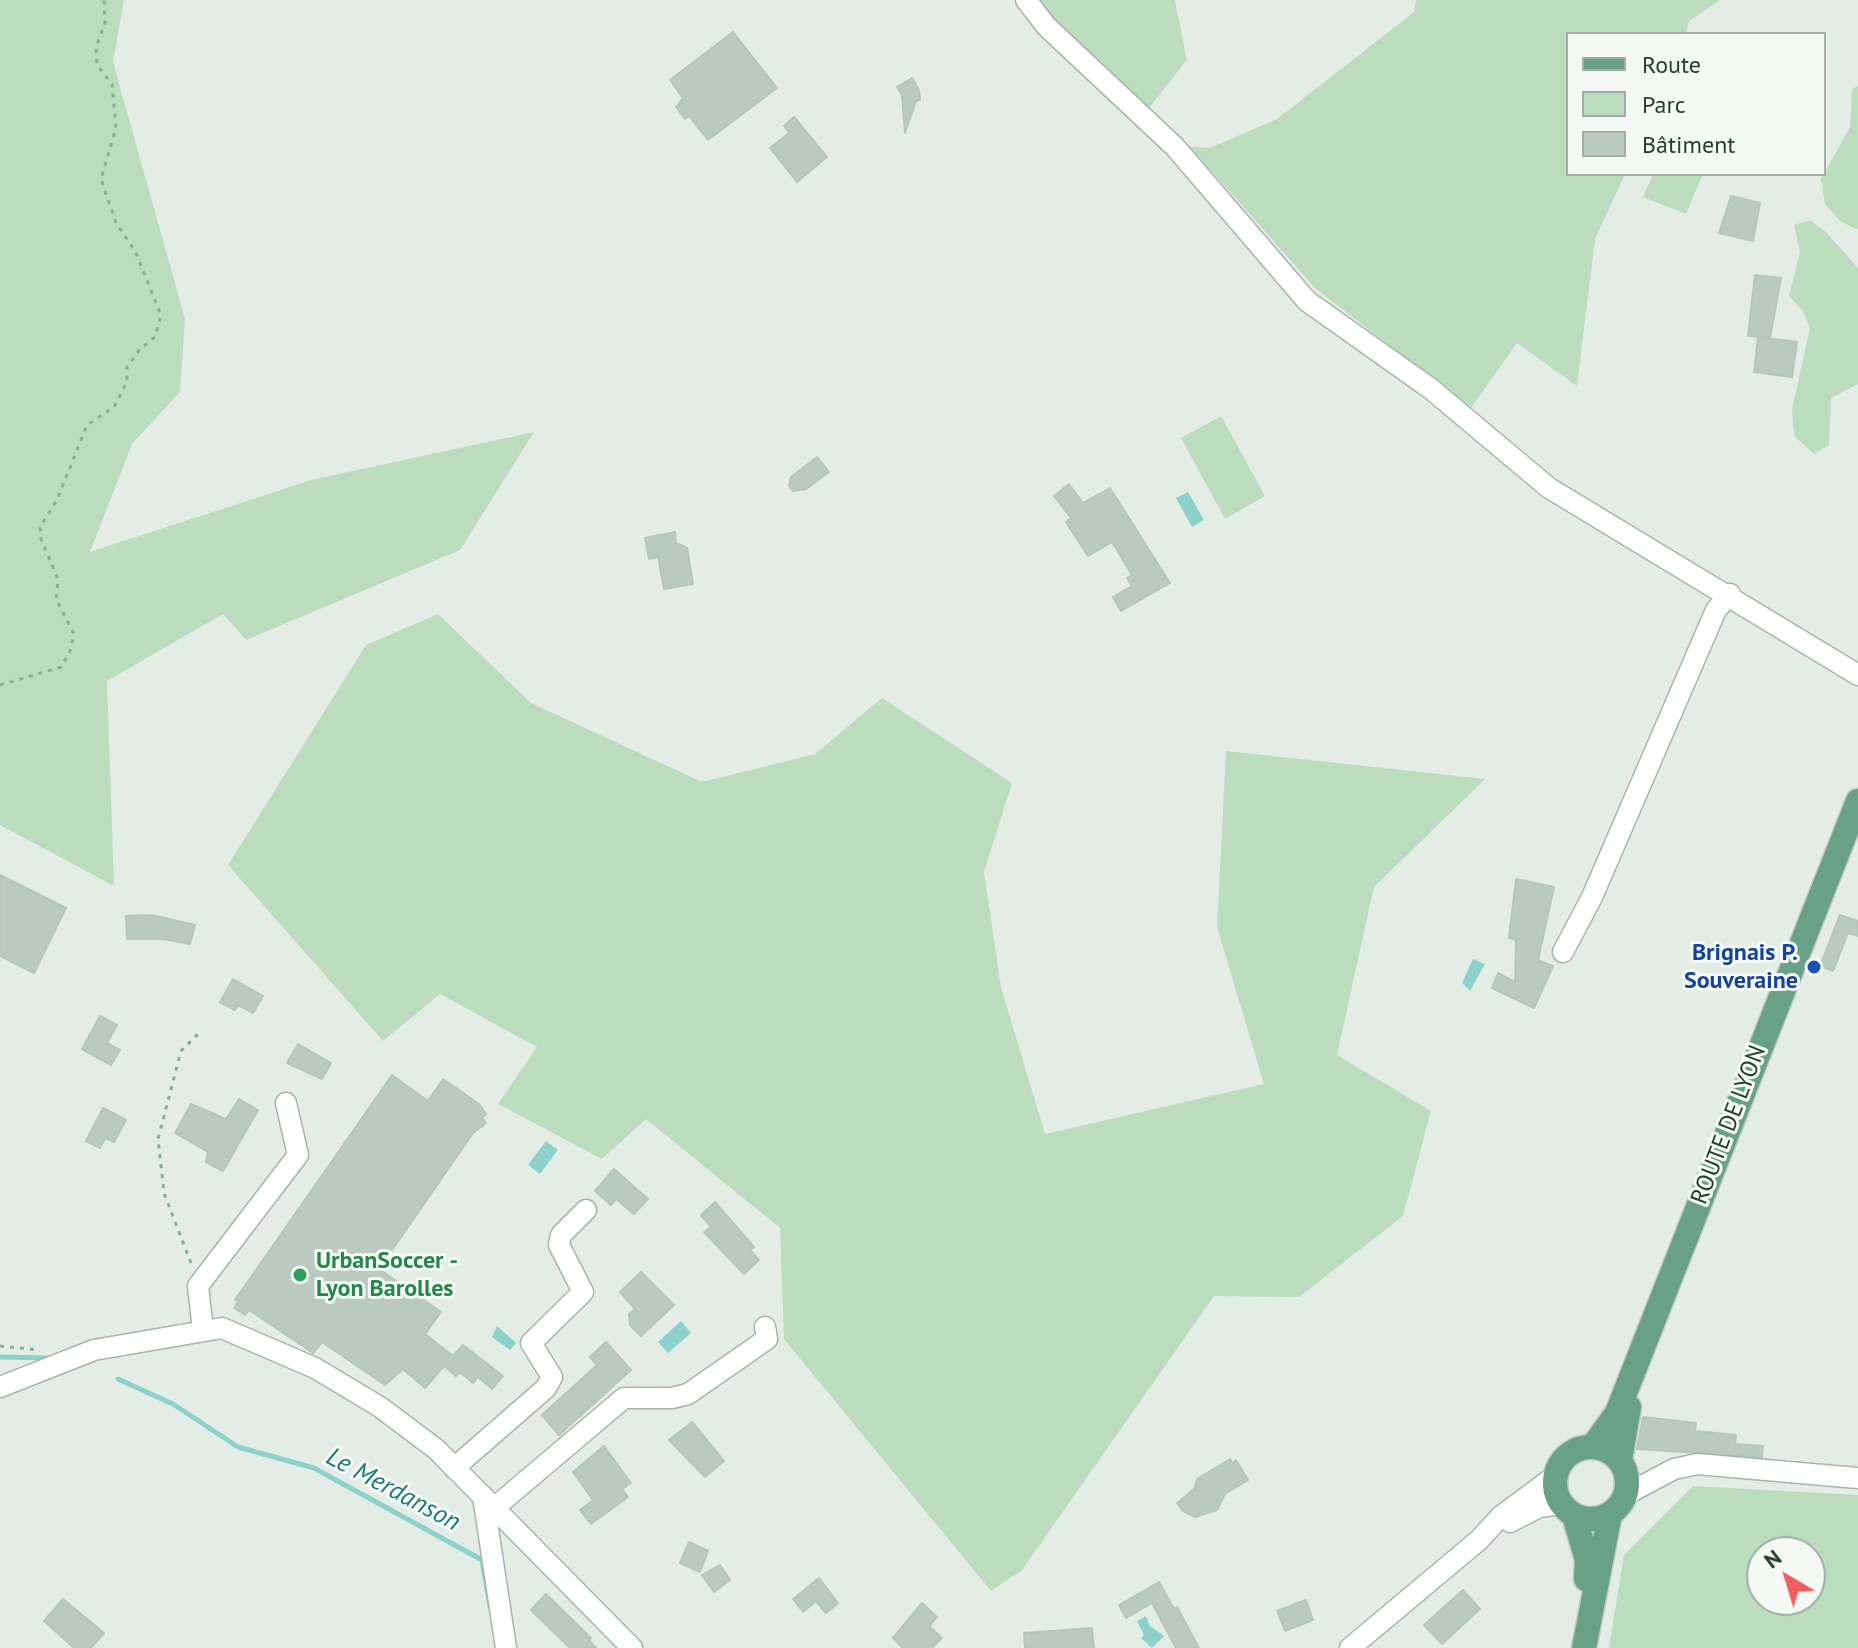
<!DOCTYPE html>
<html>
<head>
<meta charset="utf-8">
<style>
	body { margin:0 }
	#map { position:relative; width:1858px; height:1648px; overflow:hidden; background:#e3ede6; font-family:"PT Sans",sans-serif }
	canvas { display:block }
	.legend { position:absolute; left:1566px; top:32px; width:260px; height:144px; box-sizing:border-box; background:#f4f9f5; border:2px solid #a0aea6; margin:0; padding:10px 14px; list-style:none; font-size:24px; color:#233e30 }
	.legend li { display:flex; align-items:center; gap:16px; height:40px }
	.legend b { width:40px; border:2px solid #a0aea6 }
	.north { position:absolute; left:1746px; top:1536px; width:80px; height:80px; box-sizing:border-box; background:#f4f9f5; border:2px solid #a0aea6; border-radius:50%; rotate:322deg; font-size:22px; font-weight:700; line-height:32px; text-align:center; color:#233e30 }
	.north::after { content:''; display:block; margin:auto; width:28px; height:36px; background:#ef5e5e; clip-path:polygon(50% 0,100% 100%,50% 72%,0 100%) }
</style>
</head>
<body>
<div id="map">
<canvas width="1858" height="1648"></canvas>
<ul class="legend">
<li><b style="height:10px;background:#68a185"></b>Route</li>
<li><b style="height:22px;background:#bcddbd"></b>Parc</li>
<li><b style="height:22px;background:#bbcac1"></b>Bâtiment</li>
</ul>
<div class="north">N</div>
</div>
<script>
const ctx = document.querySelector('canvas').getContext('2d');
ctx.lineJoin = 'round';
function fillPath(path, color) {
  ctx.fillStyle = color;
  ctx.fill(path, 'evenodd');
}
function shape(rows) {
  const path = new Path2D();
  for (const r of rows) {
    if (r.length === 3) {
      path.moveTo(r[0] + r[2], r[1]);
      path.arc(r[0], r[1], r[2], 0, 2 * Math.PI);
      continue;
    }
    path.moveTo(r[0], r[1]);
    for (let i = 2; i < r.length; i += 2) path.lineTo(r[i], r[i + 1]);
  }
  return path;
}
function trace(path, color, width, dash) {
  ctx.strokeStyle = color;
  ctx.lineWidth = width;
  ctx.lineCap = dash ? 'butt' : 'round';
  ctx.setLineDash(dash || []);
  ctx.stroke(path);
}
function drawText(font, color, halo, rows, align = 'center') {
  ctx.font = font + ' "PT Sans",sans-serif';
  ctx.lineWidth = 6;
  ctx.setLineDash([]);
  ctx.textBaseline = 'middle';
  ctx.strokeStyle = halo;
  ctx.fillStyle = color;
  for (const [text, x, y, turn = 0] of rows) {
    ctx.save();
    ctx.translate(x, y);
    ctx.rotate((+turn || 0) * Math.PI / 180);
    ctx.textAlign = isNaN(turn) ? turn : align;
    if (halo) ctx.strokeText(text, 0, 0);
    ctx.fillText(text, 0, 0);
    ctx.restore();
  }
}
const green = shape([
	[0,0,124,0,113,62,185,319,180,392,132,444,90,552,311,480,534,432,460,550,246,640,223,614,107,681,114,886,0,825],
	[1029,0,1175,0,1187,60,1144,114],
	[1416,0,1720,0,1689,21,1686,34,1568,34,1568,174,1625,174,1595,239,1577,386,1517,343,1471,408,1316,289,1190,147,1210,148,1277,119,1414,12],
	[1858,86,1858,229,1856,229,1840,221,1825,204,1821,179,1850,127,1852,89],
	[1653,174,1703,174,1686,214,1643,197],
	[1810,220,1826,232,1858,268,1858,384,1831,398,1829,445,1814,454,1794,436,1792,409,1810,328,1803,311,1789,296,1800,252,1794,225],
	[1221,416,1265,496,1225,519,1181,438],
	[438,614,531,703,702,782,815,754,882,698,1012,783,984,872,1001,987,1045,1134,1264,1084,1217,927,1226,751,1485,779,1374,887,1337,1055,1431,1111,1403,1216,1299,1297,1214,1296,1022,1570,991,1591,784,1339,780,1228,646,1119,602,1159,498,1104,537,1047,440,994,383,1041,228,865,366,645],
	[1693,1486,1858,1495,1858,1648,1609,1648,1624,1555],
	[1762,1552,1810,1552,1810,1600,1762,1600]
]);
const water = shape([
	[1188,492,1204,520,1192,527,1176,498],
	[1473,959,1485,964,1470,991,1462,983],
	[546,1141,558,1150,540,1174,528,1165],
	[681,1321,691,1333,668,1353,658,1342],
	[497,1326,516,1343,510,1350,492,1337],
	[1146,1616,1150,1626,1164,1636,1152,1648,1141,1638,1144,1635,1137,1621]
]);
const stream = shape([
	[0,1357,51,1358],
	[118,1379,173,1404,238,1447,314,1468,482,1560,490,1606]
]);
const building = shape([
	[733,32,777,88,708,140,689,116,685,119,676,107,683,98,670,80,733,32],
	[912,78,919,90,920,100,916,101,905,133,902,95,897,87,912,78],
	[794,117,827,157,797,182,770,148,789,133,784,126,794,117],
	[1731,196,1760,203,1753,241,1719,233,1731,196],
	[1755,275,1781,278,1770,338,1748,336,1755,275],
	[1758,337,1797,342,1792,377,1754,372,1758,337],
	[817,457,829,472,806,489,793,491,789,486,791,477,817,457],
	[1069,484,1083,503,1110,488,1170,583,1121,611,1113,597,1132,586,1127,578,1132,575,1112,542,1088,556,1066,522,1071,518,1054,496,1069,484],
	[675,532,676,543,687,548,693,584,664,589,658,557,649,559,645,538,675,532],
	[0,875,66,908,34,973,0,956,0,875],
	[1516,879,1554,887,1538,960,1553,966,1534,1008,1492,988,1498,973,1515,982,1516,940,1509,938,1516,879],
	[152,915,195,925,190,944,164,939,127,939,126,916,152,915],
	[1840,915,1858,921,1858,936,1848,933,1833,971,1820,966,1840,915],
	[233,979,263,996,253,1013,238,1005,235,1010,220,1002,233,979],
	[100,1016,117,1025,107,1043,120,1050,111,1065,82,1049,100,1016],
	[298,1044,331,1063,322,1079,287,1063,298,1044],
	[392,1075,428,1101,443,1079,479,1104,486,1114,482,1118,486,1123,473,1133,379,1269,441,1312,425,1334,453,1356,463,1345,503,1376,492,1389,478,1377,473,1383,460,1372,456,1376,444,1366,425,1388,403,1369,385,1385,322,1342,313,1353,249,1310,245,1315,234,1308,238,1302,235,1300,392,1075],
	[239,1099,258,1110,223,1171,206,1162,208,1152,175,1133,191,1104,226,1119,239,1099],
	[103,1108,126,1120,114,1142,105,1138,100,1148,86,1141,103,1108],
	[614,1169,648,1199,634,1214,616,1199,611,1205,595,1191,614,1169],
	[715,1202,754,1247,750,1250,759,1260,744,1274,704,1232,711,1227,701,1215,715,1202],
	[641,1272,674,1305,641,1336,630,1325,629,1314,635,1309,620,1292,641,1272],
	[606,1342,631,1370,559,1435,542,1415,597,1365,590,1357,606,1342],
	[1643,1417,1696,1423,1695,1431,1736,1435,1735,1444,1763,1446,1762,1457,1637,1449,1643,1417],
	[692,1422,724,1461,705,1477,669,1440,692,1422],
	[604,1446,631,1483,622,1489,628,1497,591,1524,580,1510,593,1500,573,1472,604,1446],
	[1230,1459,1232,1463,1236,1460,1248,1480,1225,1494,1217,1510,1195,1517,1183,1511,1177,1503,1194,1489,1197,1479,1230,1459],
	[689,1542,708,1551,700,1572,680,1563,689,1542],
	[720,1565,730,1580,714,1592,702,1575,720,1565],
	[819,1578,838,1603,826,1613,816,1601,803,1612,793,1599,819,1578],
	[1159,1582,1174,1609,1177,1607,1199,1648,1176,1648,1152,1603,1126,1618,1119,1605,1159,1582],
	[1463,1590,1480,1609,1442,1644,1424,1625,1463,1590],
	[546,1594,591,1638,589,1640,596,1648,570,1648,531,1610,546,1594],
	[63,1599,104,1633,91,1648,74,1648,44,1621,63,1599],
	[1306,1600,1313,1620,1285,1631,1277,1611,1306,1600],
	[922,1603,937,1617,929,1626,942,1638,932,1648,903,1648,893,1638,922,1603],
	[1092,1628,1094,1648,1025,1648,1024,1633,1092,1628]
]);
const path = shape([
	[0,685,61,667,70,651,74,634,56,599,58,579,41,539,40,527,57,500,87,425,114,407,127,382,127,367,140,349,155,337,161,315,135,251,116,223,101,179,116,128,112,84,97,65,96,47,105,23,104,0],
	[191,1263,164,1193,158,1139,181,1051,200,1032],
	[0,1346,40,1350]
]);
const minor = shape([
	[1026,0,1046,26,1175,147,1307,301,1431,389,1549,488,1858,675],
	[1563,952,1592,897,1716,610,1730,594],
	[203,1331,198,1286,298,1155,286,1103],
	[0,1387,94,1350,222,1328,315,1368,380,1407,436,1449,632,1648],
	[454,1468,546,1388,552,1377,531,1343,583,1292,559,1245,561,1235,586,1210],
	[1625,1495,1674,1469,1697,1464,1858,1478],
	[483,1496,506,1648],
	[494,1508,624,1398,672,1398,688,1394,767,1339,765,1327],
	[1510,1522,1539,1507,1561,1504],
	[1350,1648,1479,1540,1501,1516,1555,1476]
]);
const major = shape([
	[1593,1446,1617,1413,1858,801],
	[1591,1483,36],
	[1620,1460,1629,1407],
	[1574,1515,1587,1560,1586,1579],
	[1584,1648,1610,1514]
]);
const markers = [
	[1814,967,8,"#1a4fb4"],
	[300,1275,8,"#2e9e5b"]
];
const transitNames = [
	["Brignais P.",1798,953],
	["Souveraine",1798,981]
];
const streetNames = [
	["ROUTE DE LYON",1729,1125,-69]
];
const leisureNames = [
	["UrbanSoccer -",316,1261],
	["Lyon Barolles",316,1289]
];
const waterNames = [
	["Le Merdanson",393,1490,28]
];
fillPath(green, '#bcddbd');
fillPath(water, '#8cd1ca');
trace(stream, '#8cd1ca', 5);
fillPath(building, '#bbcac1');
trace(building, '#b6c6bb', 2);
trace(minor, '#a6b5ac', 23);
trace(major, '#c1c9c5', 27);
trace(path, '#84b097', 3, [4, 6]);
trace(minor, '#fff', 20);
trace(major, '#68a185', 24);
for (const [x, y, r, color] of markers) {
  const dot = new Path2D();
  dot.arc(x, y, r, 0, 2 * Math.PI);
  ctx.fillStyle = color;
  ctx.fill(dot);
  trace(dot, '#f4f9f5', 3);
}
drawText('bold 24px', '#164399', '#f4f9f5', transitNames, 'right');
drawText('24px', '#233e30', '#f4f9f5', streetNames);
drawText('bold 24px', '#27864d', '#f4f9f5', leisureNames, 'left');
drawText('italic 26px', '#1e7972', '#f4f9f5', waterNames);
</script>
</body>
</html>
